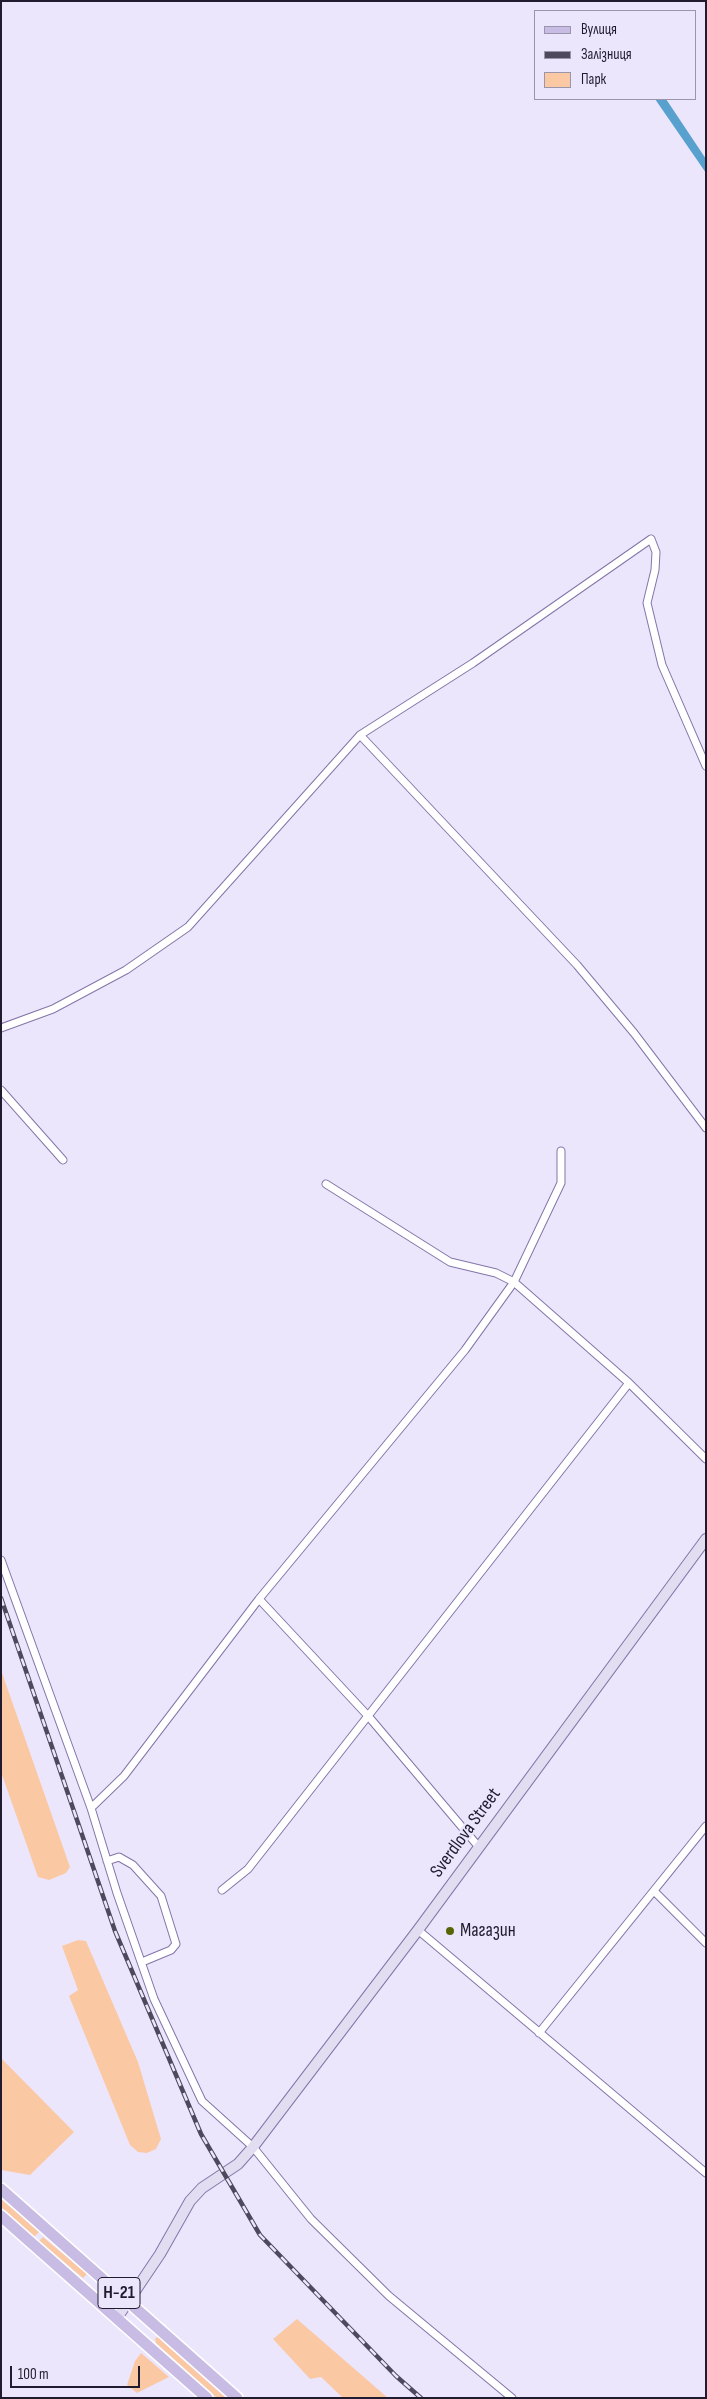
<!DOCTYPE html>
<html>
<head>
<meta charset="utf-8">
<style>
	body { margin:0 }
	#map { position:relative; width:707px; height:2399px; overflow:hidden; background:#ece6fd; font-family:"Sofia Sans Condensed",sans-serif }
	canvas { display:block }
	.frame { position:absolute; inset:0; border:2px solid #211b2f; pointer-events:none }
	.legend { position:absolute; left:534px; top:10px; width:162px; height:90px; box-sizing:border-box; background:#ece6fd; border:1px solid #9b95ab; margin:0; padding:6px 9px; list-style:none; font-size:15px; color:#211b2f }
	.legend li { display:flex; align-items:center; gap:10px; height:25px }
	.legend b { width:25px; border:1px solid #9b95ab }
	.scale { position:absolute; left:10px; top:2366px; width:130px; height:22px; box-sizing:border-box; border:2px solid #211b2f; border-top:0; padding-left:6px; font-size:15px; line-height:18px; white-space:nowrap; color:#211b2f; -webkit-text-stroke:4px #ece6fd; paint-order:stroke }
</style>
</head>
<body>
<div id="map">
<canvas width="707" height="2399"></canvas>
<div class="frame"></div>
<ul class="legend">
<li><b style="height:6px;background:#c8bce5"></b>Вулиця</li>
<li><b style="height:6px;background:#4f495e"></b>Залізниця</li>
<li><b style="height:14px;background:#fbc8a4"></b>Парк</li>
</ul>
<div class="scale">100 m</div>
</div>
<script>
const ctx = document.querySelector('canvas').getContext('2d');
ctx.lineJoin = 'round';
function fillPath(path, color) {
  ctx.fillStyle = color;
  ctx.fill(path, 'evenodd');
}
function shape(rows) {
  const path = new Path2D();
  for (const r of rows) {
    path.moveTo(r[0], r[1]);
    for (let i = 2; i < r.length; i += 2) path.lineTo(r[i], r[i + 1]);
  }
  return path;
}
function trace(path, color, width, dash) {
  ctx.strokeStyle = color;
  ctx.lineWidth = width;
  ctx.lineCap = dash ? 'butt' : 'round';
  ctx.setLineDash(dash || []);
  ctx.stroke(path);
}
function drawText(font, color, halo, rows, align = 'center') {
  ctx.font = font + ' "Sofia Sans Condensed",sans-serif';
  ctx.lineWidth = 5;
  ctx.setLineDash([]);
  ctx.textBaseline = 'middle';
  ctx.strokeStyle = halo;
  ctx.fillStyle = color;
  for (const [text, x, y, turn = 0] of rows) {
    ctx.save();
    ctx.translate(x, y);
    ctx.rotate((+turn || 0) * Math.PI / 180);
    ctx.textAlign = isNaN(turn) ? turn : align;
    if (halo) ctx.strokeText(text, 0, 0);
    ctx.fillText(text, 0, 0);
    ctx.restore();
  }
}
const green = shape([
	[1,1670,70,1867,66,1873,49,1880,38,1877,1,1772],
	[78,1940,86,1941,138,2062,161,2139,156,2149,147,2153,138,2152,130,2145,69,1996,78,1990,62,1946],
	[1,2058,74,2132,30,2175,1,2170],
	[1,2199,39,2232,34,2237,1,2207],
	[43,2237,87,2274,83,2278,39,2241],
	[297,2319,388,2398,343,2398,321,2377,310,2379,273,2339],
	[159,2337,163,2342,226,2398,217,2398,156,2343,155,2338],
	[141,2353,169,2377,137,2393,127,2385,135,2361]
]);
const water = shape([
	[655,99,666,99,706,159,706,173]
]);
const street = shape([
	[360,735,577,965,634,1033,706,1128],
	[1,1028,53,1009,126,970,188,927,360,735,473,663,651,539,656,552,655,570,647,603,662,665,706,766],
	[1,1090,63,1160],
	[326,1184,450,1262,496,1273,514,1282,629,1383,706,1459],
	[1,1560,91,1808,117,1893,154,1999,202,2101,253,2147,311,2219,389,2296,512,2398],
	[259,1599,369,1717,478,1846],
	[91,1808,124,1776,259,1599,465,1350,514,1282,561,1183,561,1151],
	[107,1861,119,1857,133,1865,161,1896,176,1944,171,1950,142,1962],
	[222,1890,248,1869,629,1383],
	[654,1891,706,1943],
	[418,1930,706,2173],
	[539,2033,706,1826]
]);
const secondary = shape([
	[117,2318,160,2254,190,2201,202,2188,238,2164,253,2147,418,1930,706,1539]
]);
const primary = shape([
	[1,2189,237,2398],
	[1,2216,207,2398]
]);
const rail = shape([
	[1,1598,115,1931,201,2134,260,2235,396,2376,421,2398]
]);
const markers = [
	[450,1931,5,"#586406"]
];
const shields = [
	[119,2293,42]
];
const shieldNames = [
	["Н-21",119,2293]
];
const streetNames = [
	["Sverdlova Street",466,1833,-54]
];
const poiNames = [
	["Mагазин",460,1931]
];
fillPath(green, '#fbc8a4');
fillPath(water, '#58a1ce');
trace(street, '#8475a8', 9);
trace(secondary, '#8475a8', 12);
trace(primary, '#fff', 14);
trace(street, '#fff', 7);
trace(secondary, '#e3ddf2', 10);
trace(primary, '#c8bce5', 11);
trace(rail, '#4f495e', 4.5);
trace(rail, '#ece6fd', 2.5, [8]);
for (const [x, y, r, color] of markers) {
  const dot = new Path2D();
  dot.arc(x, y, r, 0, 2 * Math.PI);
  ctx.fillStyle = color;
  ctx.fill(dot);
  trace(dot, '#ece6fd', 2);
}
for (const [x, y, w] of shields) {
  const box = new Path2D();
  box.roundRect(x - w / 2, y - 15.5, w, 31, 4);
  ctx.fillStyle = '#ece6fd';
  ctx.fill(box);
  trace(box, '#211b2f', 1);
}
drawText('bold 18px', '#211b2f', null, shieldNames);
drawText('19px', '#211b2f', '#ece6fd', streetNames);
drawText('19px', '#211b2f', '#ece6fd', poiNames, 'left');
</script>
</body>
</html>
